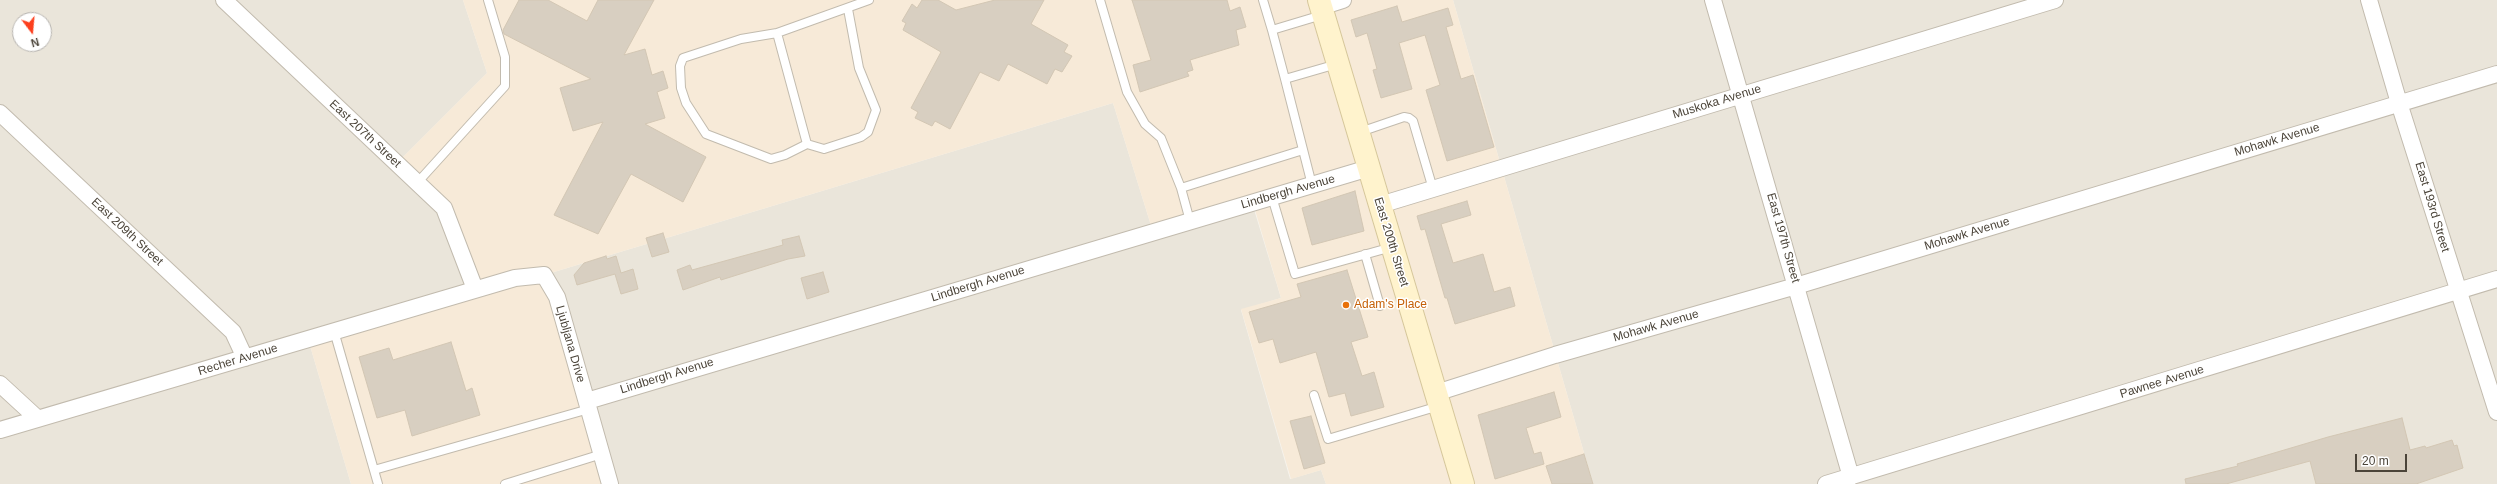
<!DOCTYPE html>
<html>
<head>
<meta charset="utf-8">
<style>
	body { margin:0 }
	#map { position:relative; width:2497px; height:484px; overflow:hidden; background:#f6f3ec; font-family:Helvetica,sans-serif }
	canvas { display:block }
	.north { position:absolute; left:12px; top:12px; width:40px; height:40px; box-sizing:border-box; background:#fff; border:1px solid #b7b4b0; border-radius:50%; rotate:164deg; font-size:11px; font-weight:700; line-height:16px; text-align:center; color:#4b4439 }
	.north::after { content:''; display:block; margin:auto; width:14px; height:18px; background:#fc3f1d; clip-path:polygon(50% 0,100% 100%,50% 72%,0 100%) }
	.scale { position:absolute; left:2355px; top:454px; width:52px; height:18px; box-sizing:border-box; border:2px solid #4b4439; border-top:0; padding-left:5px; font-size:12px; line-height:14px; white-space:nowrap; color:#4b4439; -webkit-text-stroke:3px #fff; paint-order:stroke }
</style>
</head>
<body>
<div id="map">
<canvas width="2497" height="484"></canvas>
<div class="north">N</div>
<div class="scale">20 m</div>
</div>
<script>
const ctx = document.querySelector('canvas').getContext('2d');
ctx.lineJoin = 'round';
function fillPath(path, color) {
  ctx.fillStyle = color;
  ctx.fill(path, 'evenodd');
}
function shape(rows) {
  const path = new Path2D();
  for (const r of rows) {
    path.moveTo(r[0], r[1]);
    for (let i = 2; i < r.length; i += 2) path.lineTo(r[i], r[i + 1]);
  }
  return path;
}
function trace(path, color, width, dash) {
  ctx.strokeStyle = color;
  ctx.lineWidth = width;
  ctx.lineCap = dash ? 'butt' : 'round';
  ctx.setLineDash(dash || []);
  ctx.stroke(path);
}
function drawText(font, color, halo, rows, align = 'center') {
  ctx.font = font + ' Helvetica,sans-serif';
  ctx.lineWidth = 3;
  ctx.setLineDash([]);
  ctx.textBaseline = 'middle';
  ctx.strokeStyle = halo;
  ctx.fillStyle = color;
  for (const [text, x, y, turn = 0] of rows) {
    ctx.save();
    ctx.translate(x, y);
    ctx.rotate((+turn || 0) * Math.PI / 180);
    ctx.textAlign = isNaN(turn) ? turn : align;
    if (halo) ctx.strokeText(text, 0, 0);
    ctx.fillText(text, 0, 0);
    ctx.restore();
  }
}
const residential = shape([
	[0,0,463,0,487,73,397,163,444,208,475,289,308,339,351,484,0,484],
	[20,20,44,20,44,44,20,44],
	[1453,0,2497,0,2497,484,1593,484],
	[1113,103,1153,232,1252,203,1281,298,1241,310,1290,479,1321,470,1326,484,610,484,544,275]
]);
const commercial = shape([
	[463,0,1453,0,1593,484,1326,484,1321,470,1291,479,1241,309,1281,298,1253,203,1153,232,1113,103,544,275,610,484,351,484,308,339,475,289,444,208,397,163,487,73]
]);
const building = shape([
	[519,0,548,0,587,21,598,0,654,0,624,55,645,49,652,75,663,71,668,88,657,92,665,118,645,124,706,157,683,202,631,174,598,234,554,215,603,122,573,131,560,88,591,79,504,34,503,30,519,0],
	[922,0,938,0,956,10,995,0,1044,0,1031,24,1068,45,1064,52,1072,56,1062,72,1055,69,1047,84,1008,64,999,81,980,72,950,129,935,121,932,126,915,118,918,112,911,108,941,52,903,30,906,23,902,21,912,4,917,8,922,0],
	[1132,0,1227,0,1230,11,1240,7,1246,27,1236,30,1239,45,1190,60,1193,70,1187,72,1189,76,1140,92,1133,65,1151,60,1132,0],
	[1397,6,1402,22,1448,8,1453,25,1446,27,1461,79,1473,75,1494,147,1447,161,1426,90,1440,85,1425,35,1399,43,1412,89,1381,98,1373,70,1377,69,1367,33,1356,37,1351,20,1397,6],
	[1355,191,1364,231,1312,245,1302,208,1355,191],
	[1467,201,1471,215,1441,224,1453,263,1483,254,1494,292,1510,287,1515,306,1455,324,1447,298,1445,298,1425,229,1421,230,1417,216,1467,201],
	[663,233,669,252,652,257,646,238,663,233],
	[799,236,805,256,788,259,721,280,720,277,683,290,677,270,690,265,692,270,739,257,783,245,782,240,799,236],
	[606,256,607,259,616,256,621,273,633,269,638,289,621,294,615,274,577,285,574,275,584,263,606,256],
	[1347,270,1368,337,1351,342,1362,376,1374,372,1384,407,1351,416,1345,393,1329,397,1316,352,1280,363,1273,339,1259,343,1249,312,1301,297,1297,284,1347,270],
	[823,272,829,292,807,299,801,278,823,272],
	[451,342,466,391,472,388,480,415,412,436,405,410,377,418,359,357,389,348,393,360,451,342],
	[1554,392,1561,417,1526,428,1534,454,1541,452,1544,464,1495,479,1478,415,1554,392],
	[1311,416,1325,463,1304,469,1290,421,1311,416],
	[2402,418,2410,450,2425,446,2426,448,2452,440,2454,446,2457,445,2463,468,2416,484,2316,484,2310,461,2226,484,2186,484,2185,479,2238,466,2237,464,2328,437,2402,418],
	[1584,454,1593,484,1552,484,1546,466,1584,454]
]);
const lane = shape([
	[1100,0,1127,92,1145,124,1161,138,1181,188],
	[1263,0,1272,30,1322,15],
	[1272,30,1285,79,1337,64],
	[777,33,807,144,785,155,771,159,706,134,686,103,681,88,680,66,683,58,741,39,777,33,869,0],
	[1285,79,1312,185],
	[1360,132,1404,117,1409,118,1413,121,1433,189],
	[807,144,824,149,861,137,868,132,876,110,859,68,848,9],
	[417,183,505,86,505,57,488,0],
	[1272,197,1295,274,1392,247],
	[1190,221,1181,188,1303,150],
	[1365,254,1380,306],
	[334,331,378,484],
	[1314,395,1328,439,1439,406],
	[374,470,589,409],
	[505,484,602,454]
]);
const street = shape([
	[224,0,444,208,475,289],
	[1713,0,1851,477],
	[2369,0,2399,103,2497,412],
	[1321,7,1343,0],
	[0,113,233,332,245,358],
	[1380,205,2055,0],
	[0,384,38,419],
	[1436,393,1555,355,1796,286,2497,74],
	[587,401,1369,168],
	[0,430,515,278,544,275,557,297,610,484],
	[1826,484,2497,279]
]);
const secondary = shape([
	[1319,0,1463,484]
]);
const markers = [
	[1346,305,4,"#e8710a"]
];
const streetNames = [
	["Muskoka Avenue",1717,102,-17],
	["East 207th Street",365,134,43],
	["Mohawk Avenue",2277,140,-17],
	["Lindbergh Avenue",1288,192,-16],
	["East 193rd Street",2432,207,73],
	["East 209th Street",127,232,43],
	["Mohawk Avenue",1967,234,-17],
	["East 197th Street",1783,238,74],
	["East 200th Street",1391,242,73],
	["Lindbergh Avenue",978,284,-17],
	["Mohawk Avenue",1656,326,-16],
	["Ljubljana Drive",570,344,74],
	["Recher Avenue",238,360,-17],
	["Lindbergh Avenue",667,376,-17],
	["Pawnee Avenue",2162,382,-17]
];
const foodNames = [
	["Adam's Place",1354,305]
];
fillPath(residential, '#eae5da');
fillPath(commercial, '#f7ead8');
fillPath(building, '#d8cfc1');
trace(building, '#d3c7b4', 1);
trace(lane, '#c2bbae', 10);
trace(street, '#c2bbae', 18);
trace(secondary, '#d6c79b', 24);
trace(lane, '#fff', 8);
trace(street, '#fff', 16);
trace(secondary, '#fff3cd', 22);
for (const [x, y, r, color] of markers) {
  const dot = new Path2D();
  dot.arc(x, y, r, 0, 2 * Math.PI);
  ctx.fillStyle = color;
  ctx.fill(dot);
  trace(dot, '#fff', 1.5);
}
drawText('12px', '#4b4439', '#fff', streetNames);
drawText('12px', '#c56008', '#fff', foodNames, 'left');
</script>
</body>
</html>
